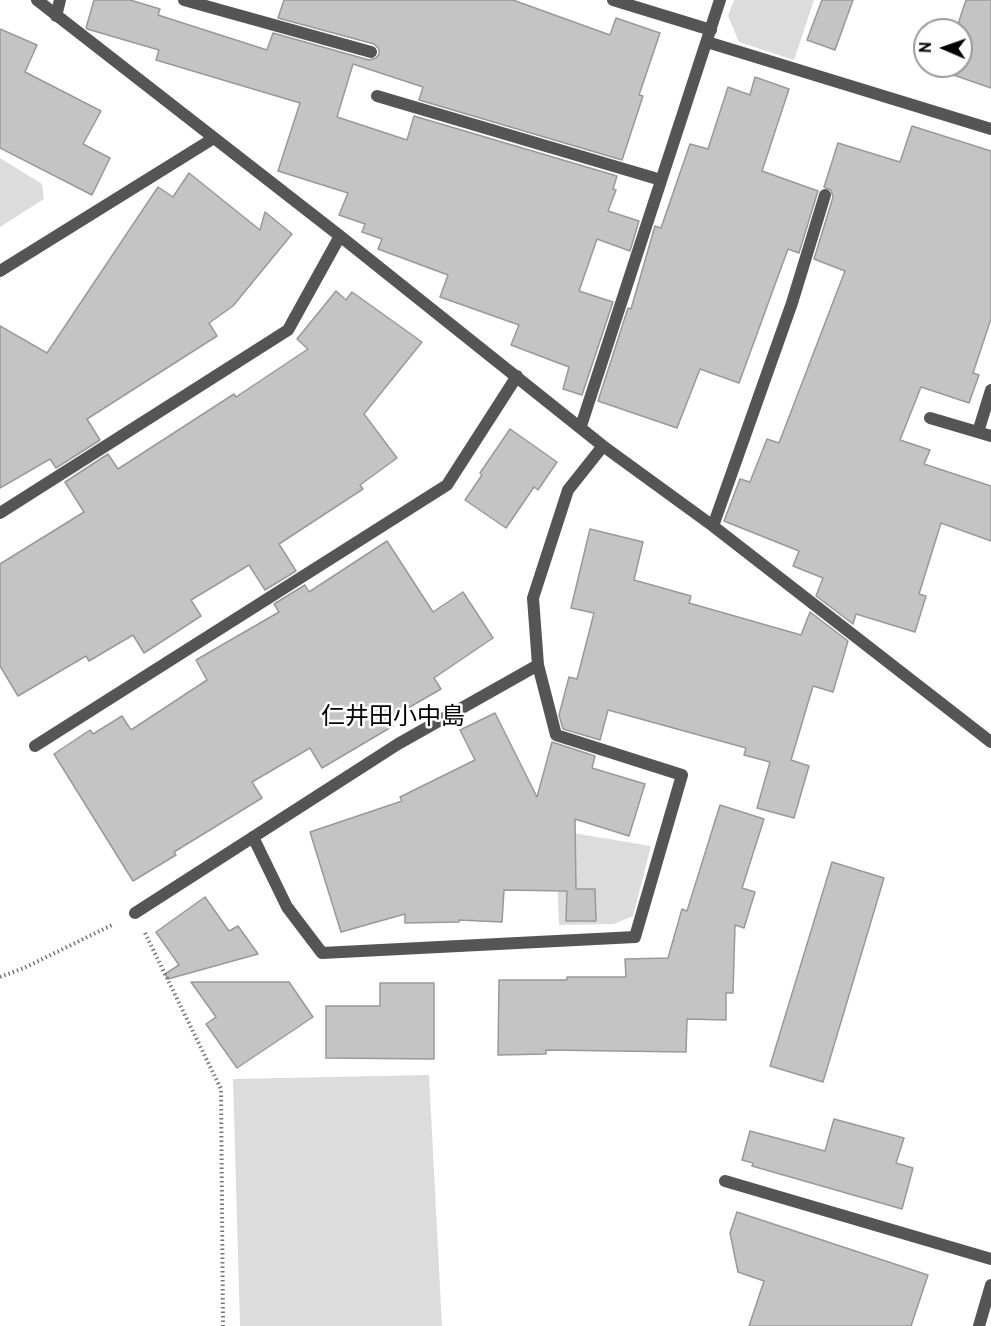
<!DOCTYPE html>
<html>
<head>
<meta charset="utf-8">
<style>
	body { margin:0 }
	#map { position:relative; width:991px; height:1326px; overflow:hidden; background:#fff; font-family:Overpass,sans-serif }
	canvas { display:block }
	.north { position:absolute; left:913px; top:18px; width:60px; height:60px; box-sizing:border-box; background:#fff; border:2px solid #999; border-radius:50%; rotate:272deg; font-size:16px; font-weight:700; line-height:24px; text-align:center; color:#000 }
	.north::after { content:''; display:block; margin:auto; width:21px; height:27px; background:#000; clip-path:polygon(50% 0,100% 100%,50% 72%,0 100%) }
</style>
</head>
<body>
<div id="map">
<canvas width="991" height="1326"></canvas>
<div class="north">N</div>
</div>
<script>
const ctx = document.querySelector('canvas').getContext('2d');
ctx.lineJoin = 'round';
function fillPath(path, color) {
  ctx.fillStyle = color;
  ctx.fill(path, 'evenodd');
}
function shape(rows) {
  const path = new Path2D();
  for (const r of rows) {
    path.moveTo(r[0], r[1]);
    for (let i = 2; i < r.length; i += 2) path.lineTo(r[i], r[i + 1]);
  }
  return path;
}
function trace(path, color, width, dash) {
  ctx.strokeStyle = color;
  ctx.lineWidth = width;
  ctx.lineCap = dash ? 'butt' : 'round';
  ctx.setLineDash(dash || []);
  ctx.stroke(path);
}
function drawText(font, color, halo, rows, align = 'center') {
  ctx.font = font + ' Overpass,"Noto Sans JP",sans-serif';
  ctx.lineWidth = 5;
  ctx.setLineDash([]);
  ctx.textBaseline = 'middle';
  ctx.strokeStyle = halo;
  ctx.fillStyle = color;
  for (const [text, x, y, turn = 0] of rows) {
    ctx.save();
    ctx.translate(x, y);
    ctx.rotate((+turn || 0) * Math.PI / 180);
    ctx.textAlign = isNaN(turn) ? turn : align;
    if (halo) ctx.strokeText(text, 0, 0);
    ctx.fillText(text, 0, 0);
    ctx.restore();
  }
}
const green = shape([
	[734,0,814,0,794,60,739,42,728,16],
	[0,158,42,184,44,199,0,227],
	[555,830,651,846,633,916,614,924,559,925],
	[429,1075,442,1326,240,1326,233,1079]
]);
const building = shape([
	[94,0,130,0,160,9,158,15,267,50,273,33,369,60,376,58,379,54,379,49,374,44,278,18,284,0,513,0,610,35,616,18,660,33,639,95,643,96,622,160,419,100,423,87,353,64,337,117,407,140,414,116,617,176,613,189,616,190,608,211,639,221,630,251,597,239,579,291,613,302,582,395,563,389,569,367,511,345,519,325,440,297,448,275,378,249,382,239,362,232,365,224,339,215,348,193,278,171,300,103,156,60,159,50,87,29,86,28,94,0],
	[822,0,853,0,835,50,807,40,822,0],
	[966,0,991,0,991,88,942,71,943,66,961,66,961,30,956,30,966,0],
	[0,29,37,45,25,72,101,111,83,144,110,158,92,195,0,148,0,29],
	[755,77,789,89,762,171,818,191,799,253,788,249,739,383,700,369,677,428,598,401,628,308,631,309,655,226,661,228,690,144,708,149,728,87,750,95,755,77],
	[912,126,991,151,991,319,973,373,979,375,969,403,921,387,900,440,930,450,924,464,991,486,991,541,941,523,919,594,926,596,915,632,856,614,853,624,816,596,823,578,793,566,799,551,724,521,740,479,750,482,767,439,779,443,845,271,814,259,833,197,831,190,824,187,838,143,900,162,912,126],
	[189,173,260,230,265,212,292,234,233,306,209,323,217,336,87,419,100,440,56,468,50,459,0,488,0,326,47,353,158,187,173,197,189,173],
	[336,291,346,300,352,292,422,342,364,414,397,458,360,485,363,489,279,544,296,571,265,590,249,565,191,600,201,616,144,653,133,635,89,661,86,656,18,696,0,666,0,564,84,512,65,482,108,454,118,469,234,394,236,397,308,349,297,339,336,291],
	[510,429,557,462,538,490,534,487,506,528,465,500,482,475,480,473,510,429],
	[590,529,643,542,634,580,691,596,689,603,801,635,810,612,848,641,833,692,813,686,791,760,809,766,794,818,757,808,770,762,744,755,746,748,608,710,600,740,563,729,559,715,569,677,577,679,594,613,571,608,590,529],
	[387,541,433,612,463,592,493,638,434,678,441,689,389,719,393,726,322,768,310,748,252,782,262,798,174,852,176,855,133,881,54,754,90,730,93,734,122,716,131,730,207,680,196,660,279,612,274,604,305,585,309,592,387,541],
	[495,713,537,797,552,742,595,756,592,768,645,784,629,836,575,819,576,889,595,889,596,921,566,921,567,891,504,890,502,922,459,920,459,922,405,923,405,914,341,932,310,832,402,801,400,797,475,760,460,730,495,713],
	[720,805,764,819,742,888,755,892,744,928,735,925,733,993,726,993,726,1020,687,1019,686,1052,546,1050,546,1054,498,1055,499,980,567,980,567,977,626,977,625,959,668,958,682,909,687,911,720,805],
	[832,862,884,878,823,1082,770,1066,832,862],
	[205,897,229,931,238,926,258,954,168,979,165,974,179,965,156,932,205,897],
	[191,982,289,982,313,1017,237,1068,206,1024,216,1017,191,982],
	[380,983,434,983,434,1059,326,1058,326,1006,380,1006,380,983],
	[834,1119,904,1138,896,1163,913,1168,902,1209,752,1166,753,1163,742,1160,750,1131,825,1151,834,1119],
	[737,1212,928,1275,911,1326,749,1326,764,1281,738,1272,730,1233,737,1212]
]);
const path = shape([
	[145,933,221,1089,223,1326],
	[0,977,24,968,114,924]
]);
const minor = shape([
	[37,0,340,236,603,446,713,526,991,742],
	[184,0,371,52],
	[613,0,711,30],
	[56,16,60,0],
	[707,42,991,129],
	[377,96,661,180],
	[0,271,214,138],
	[930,418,991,436],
	[581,426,720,0],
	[978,432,991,390],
	[0,513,288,330,340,236],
	[713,526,792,303,825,195],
	[35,746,447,485,517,376],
	[253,837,287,907,322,953,635,937,682,775,556,735,538,665],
	[135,913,398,744,538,665,533,598,568,490,603,446],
	[725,1181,991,1259],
	[979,1326,991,1285]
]);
const quarterNames = [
	["仁井田小中島",393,719]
];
fillPath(green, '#dcdcdc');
fillPath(building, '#c4c4c4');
trace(building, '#999', 1.5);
trace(path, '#777', 4, [1.5, 3]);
trace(minor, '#555', 12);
drawText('24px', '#000', '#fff', quarterNames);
</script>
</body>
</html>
